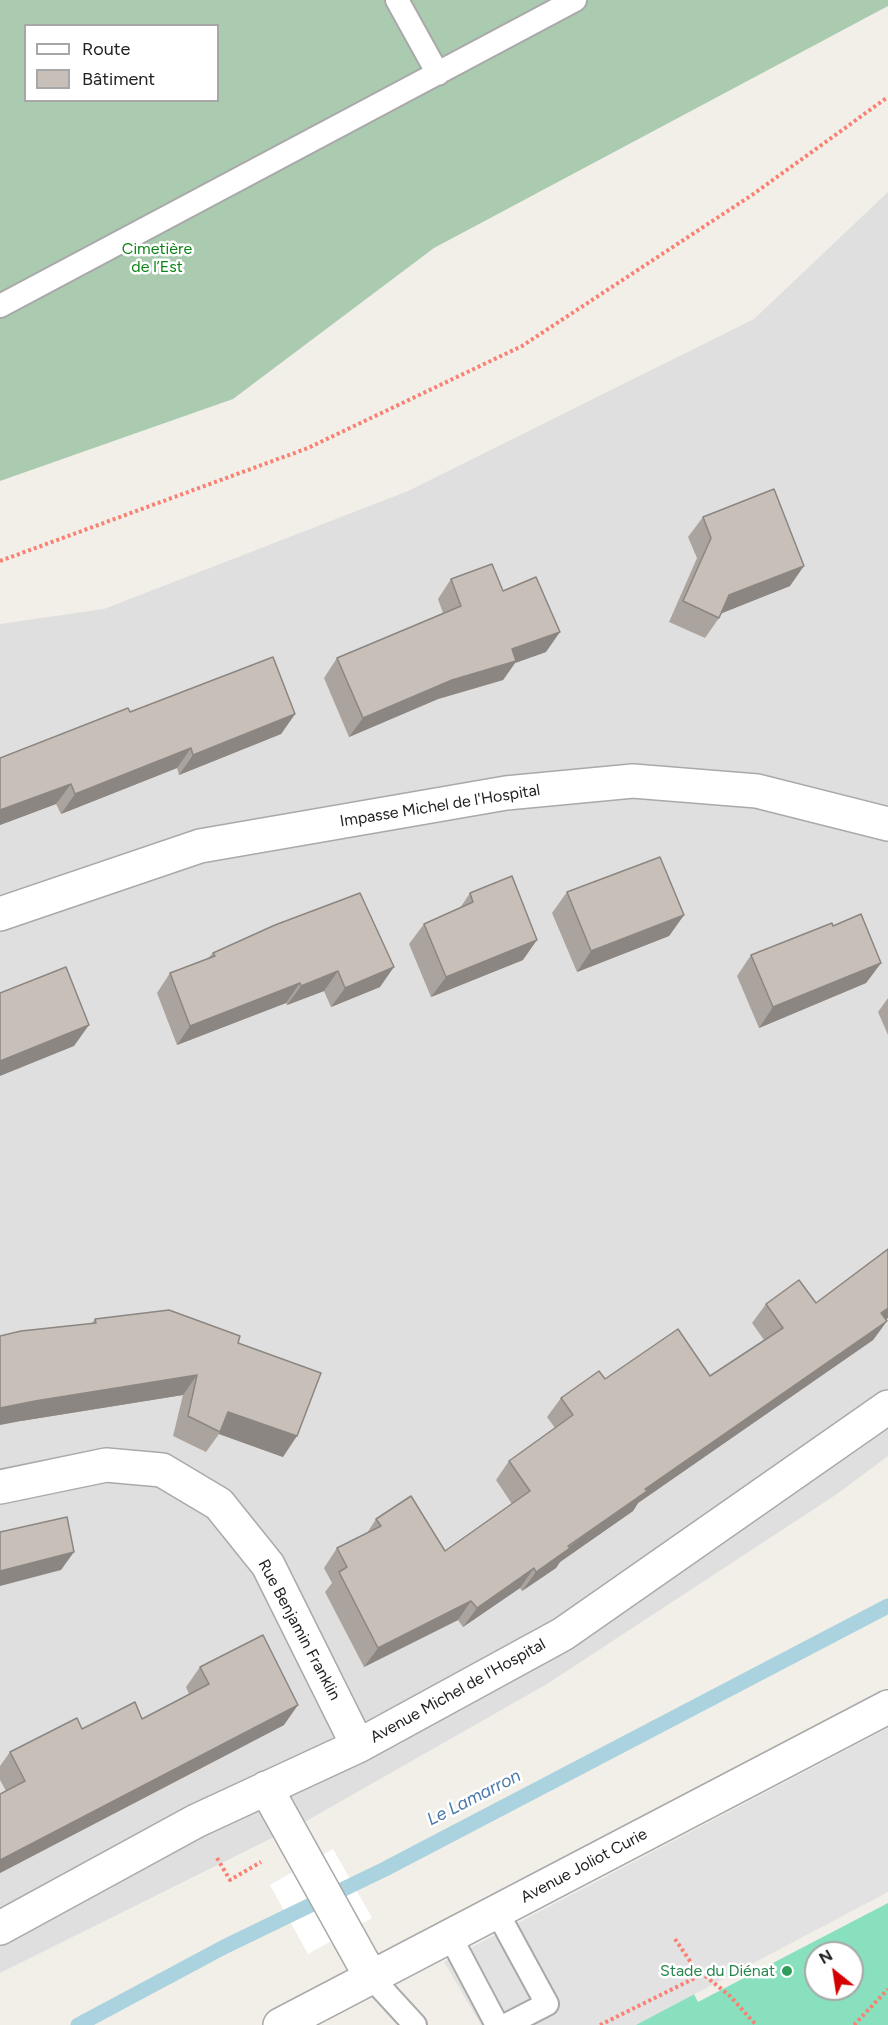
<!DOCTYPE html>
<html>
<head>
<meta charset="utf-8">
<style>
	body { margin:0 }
	#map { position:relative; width:888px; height:2025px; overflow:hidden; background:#f2efe9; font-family:Figtree,sans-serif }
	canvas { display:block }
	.legend { position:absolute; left:24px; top:24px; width:195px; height:78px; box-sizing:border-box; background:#fff; border:2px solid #a7a7a7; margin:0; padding:8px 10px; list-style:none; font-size:18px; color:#222 }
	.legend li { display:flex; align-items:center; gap:12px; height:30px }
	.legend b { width:30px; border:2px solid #a7a7a7 }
	.north { position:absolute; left:804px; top:1941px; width:60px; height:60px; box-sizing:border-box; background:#fff; border:2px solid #a7a7a7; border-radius:50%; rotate:330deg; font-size:16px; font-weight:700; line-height:24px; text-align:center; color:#222 }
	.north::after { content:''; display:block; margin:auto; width:21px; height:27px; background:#d40000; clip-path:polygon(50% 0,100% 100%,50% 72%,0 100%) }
</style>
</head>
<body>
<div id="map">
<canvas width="888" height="2025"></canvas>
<ul class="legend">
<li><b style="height:8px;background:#fff"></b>Route</li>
<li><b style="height:16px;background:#c7bfb8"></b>Bâtiment</li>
</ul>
<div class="north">N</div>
</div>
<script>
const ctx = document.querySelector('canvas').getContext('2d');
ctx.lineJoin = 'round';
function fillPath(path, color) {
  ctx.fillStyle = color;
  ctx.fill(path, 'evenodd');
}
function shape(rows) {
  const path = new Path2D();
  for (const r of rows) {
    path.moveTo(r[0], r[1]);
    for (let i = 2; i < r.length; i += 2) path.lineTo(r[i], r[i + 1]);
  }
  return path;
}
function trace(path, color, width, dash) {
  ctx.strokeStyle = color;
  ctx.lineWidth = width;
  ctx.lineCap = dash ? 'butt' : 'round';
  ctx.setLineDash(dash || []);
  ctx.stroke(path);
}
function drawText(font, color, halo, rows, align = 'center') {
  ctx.font = font + ' Figtree,sans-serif';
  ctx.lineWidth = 5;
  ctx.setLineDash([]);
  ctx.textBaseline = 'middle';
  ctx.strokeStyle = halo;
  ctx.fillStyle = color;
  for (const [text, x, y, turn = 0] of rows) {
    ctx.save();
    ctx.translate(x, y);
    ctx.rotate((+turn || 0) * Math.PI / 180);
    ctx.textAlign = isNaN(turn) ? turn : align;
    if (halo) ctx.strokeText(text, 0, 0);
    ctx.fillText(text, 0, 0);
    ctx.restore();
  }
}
const residential = shape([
	[888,192,888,1456,837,1494,547,1684,308,1820,0,1973,0,624,104,609,408,491,754,319]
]);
const cemetery = shape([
	[0,0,888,0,888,6,434,248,233,399,0,481],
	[26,26,218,26,218,100,26,100]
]);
const pitch = shape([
	[888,1903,888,2025,623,2025,692,1990,698,2002],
	[816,1953,852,1953,852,1989,816,1989]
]);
const parking = shape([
	[888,1728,888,1892,636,2025,481,2025,444,1962]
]);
const pier = shape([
	[333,1849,372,1918,308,1954,270,1885]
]);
const stream = shape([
	[78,2025,224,1947,385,1869,888,1606]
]);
const path = shape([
	[0,561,308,448,522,346,752,195,888,97],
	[217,1858,230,1880,261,1862],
	[675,1939,694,1967,730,1996,756,2025],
	[600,2025,703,1974],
	[854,2025,888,1989]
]);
const lane = shape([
	[397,0,438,74],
	[0,306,575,0],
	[497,1912,547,2004,506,2025],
	[450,1936,497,2025],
	[371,1977,415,2025]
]);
const street = shape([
	[0,914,200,846,506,793,633,781,757,791,888,824],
	[0,1487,106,1465,162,1470,219,1504,268,1565,358,1746],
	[266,1788,371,1977],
	[0,1928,196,1821,358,1746,563,1634,888,1407],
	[280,2025,888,1707]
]);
const wall = shape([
	[703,517,790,586,721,613,719,618,705,638,669,622,697,558,688,537],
	[451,579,503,591,546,652,515,663,503,680,438,699,349,737,324,678,337,658,443,613,438,599],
	[130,712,295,714,281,734,179,775,177,768,61,814,56,804,0,825,0,758],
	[567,892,684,915,669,936,577,972,552,913],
	[470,893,523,960,431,997,409,944,424,924,460,908],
	[275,925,380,987,331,1007,324,991,287,1005,286,1003,177,1045,157,993,170,973,208,958,213,953],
	[833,926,881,963,866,983,759,1028,737,976,751,955],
	[888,998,888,1035,878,1012],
	[888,1249,888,1318,886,1319,887,1321,873,1340,638,1503,633,1511,560,1562,556,1568,522,1591,520,1588,463,1627,458,1620,364,1667,325,1592,332,1583,324,1568,337,1548,367,1533,376,1519,445,1551,512,1504,496,1480,509,1461,555,1428,547,1417,561,1398,605,1379,710,1376,764,1340,752,1323,766,1304,816,1303],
	[95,1319,238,1343,283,1457,219,1434,206,1452,173,1436,183,1395,21,1421],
	[200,1667,284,1725,0,1873,0,1794,6,1791,0,1780,0,1766,10,1752,82,1729,142,1719,189,1694,186,1687]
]);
const shadedWall = shape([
	[804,566,790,586,715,616,729,595],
	[560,632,546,652,515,663,503,680,438,699,349,737,363,718,512,649],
	[295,714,281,734,179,775,193,755],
	[191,748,177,768,61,814,75,794],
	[71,784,56,804,0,825,0,810],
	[684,915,669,936,577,972,591,951],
	[537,940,523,960,431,997,446,977],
	[881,963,866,983,759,1028,773,1007],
	[394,967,380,987,331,1007,345,988],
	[338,971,324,991,287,1005,301,986],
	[300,983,286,1003,177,1045,190,1026],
	[89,1025,74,1046,0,1076,0,1061],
	[888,1308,888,1318,867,1332,881,1313],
	[887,1321,873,1340,638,1503,633,1511,560,1562,556,1568,522,1591,536,1572,645,1489],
	[197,1375,183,1395,21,1421,0,1425,0,1408,35,1401],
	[228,1412,297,1436,283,1457,219,1434],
	[74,1552,61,1570,0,1586,0,1571],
	[534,1568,520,1588,463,1627,477,1608],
	[471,1601,458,1620,364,1667,378,1648],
	[298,1705,284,1725,0,1873,0,1860]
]);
const building = shape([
	[774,489,804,566,729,595,719,618,683,601,711,538,703,517,774,489],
	[492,564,503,591,536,577,560,632,512,649,516,661,452,680,363,718,337,658,461,606,451,579,492,564],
	[273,657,295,714,193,755,191,748,75,794,71,784,0,810,0,758,128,708,130,712,273,657],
	[660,857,684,915,591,951,567,892,660,857],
	[512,876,537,940,446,977,424,924,473,902,470,893,512,876],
	[360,893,394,967,345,988,338,971,301,986,300,983,190,1026,170,973,215,956,213,953,275,925,360,893],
	[861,914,881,963,773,1007,751,955,832,923,833,926,861,914],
	[66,967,89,1025,0,1061,0,993,66,967],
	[888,1249,888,1308,881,1313,887,1321,645,1489,647,1491,568,1546,570,1548,536,1572,534,1568,477,1608,471,1601,378,1648,339,1572,347,1567,337,1548,381,1526,376,1519,411,1496,445,1551,530,1491,509,1461,573,1415,561,1398,599,1371,605,1379,678,1329,710,1376,783,1328,766,1304,799,1280,816,1303,888,1249],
	[169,1310,240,1336,238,1343,321,1373,297,1436,228,1412,220,1432,188,1416,197,1375,35,1401,0,1408,0,1336,21,1331,96,1323,95,1319,169,1310],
	[67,1517,74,1552,0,1571,0,1532,67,1517],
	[263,1635,298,1705,0,1860,0,1794,25,1781,10,1752,77,1718,82,1729,135,1702,142,1719,209,1684,200,1667,263,1635]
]);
const markers = [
	[787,1971,6,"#2e9e5b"]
];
const parkNames = [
	["Cimetière",157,249],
	["de l’Est",157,267]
];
const streetNames = [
	["Impasse Michel de l'Hospital",440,806,-9],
	["Rue Benjamin Franklin",299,1630,62],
	["Avenue Michel de l'Hospital",458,1691,-29],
	["Avenue Joliot Curie",584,1866,-28]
];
const leisureNames = [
	["Stade du Diénat",775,1971]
];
const waterNames = [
	["Le Lamarron",474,1798,-27]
];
fillPath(residential, '#e0dfdf');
fillPath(cemetery, '#aacbaf');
fillPath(pitch, '#88e0be');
fillPath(parking, '#e2e2e2');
fillPath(pier, '#fff');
trace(stream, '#aad3df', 15);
trace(lane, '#a9a9a9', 26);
trace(street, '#a9a9a9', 36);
trace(path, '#fa8072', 4, [3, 3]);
trace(lane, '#fff', 22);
trace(street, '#fff', 33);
fillPath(wall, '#aba49e');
fillPath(shadedWall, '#8b8681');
fillPath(building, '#c7bfb8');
trace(building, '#8b8681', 1.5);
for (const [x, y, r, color] of markers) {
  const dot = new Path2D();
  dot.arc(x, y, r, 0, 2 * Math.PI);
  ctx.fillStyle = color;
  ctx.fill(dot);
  trace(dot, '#fff', 2);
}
drawText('16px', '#0c8416', '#fff', parkNames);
drawText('16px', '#222', '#fff', streetNames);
drawText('16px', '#27864d', '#fff', leisureNames, 'right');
drawText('italic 18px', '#4a7aab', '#fff', waterNames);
</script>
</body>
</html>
